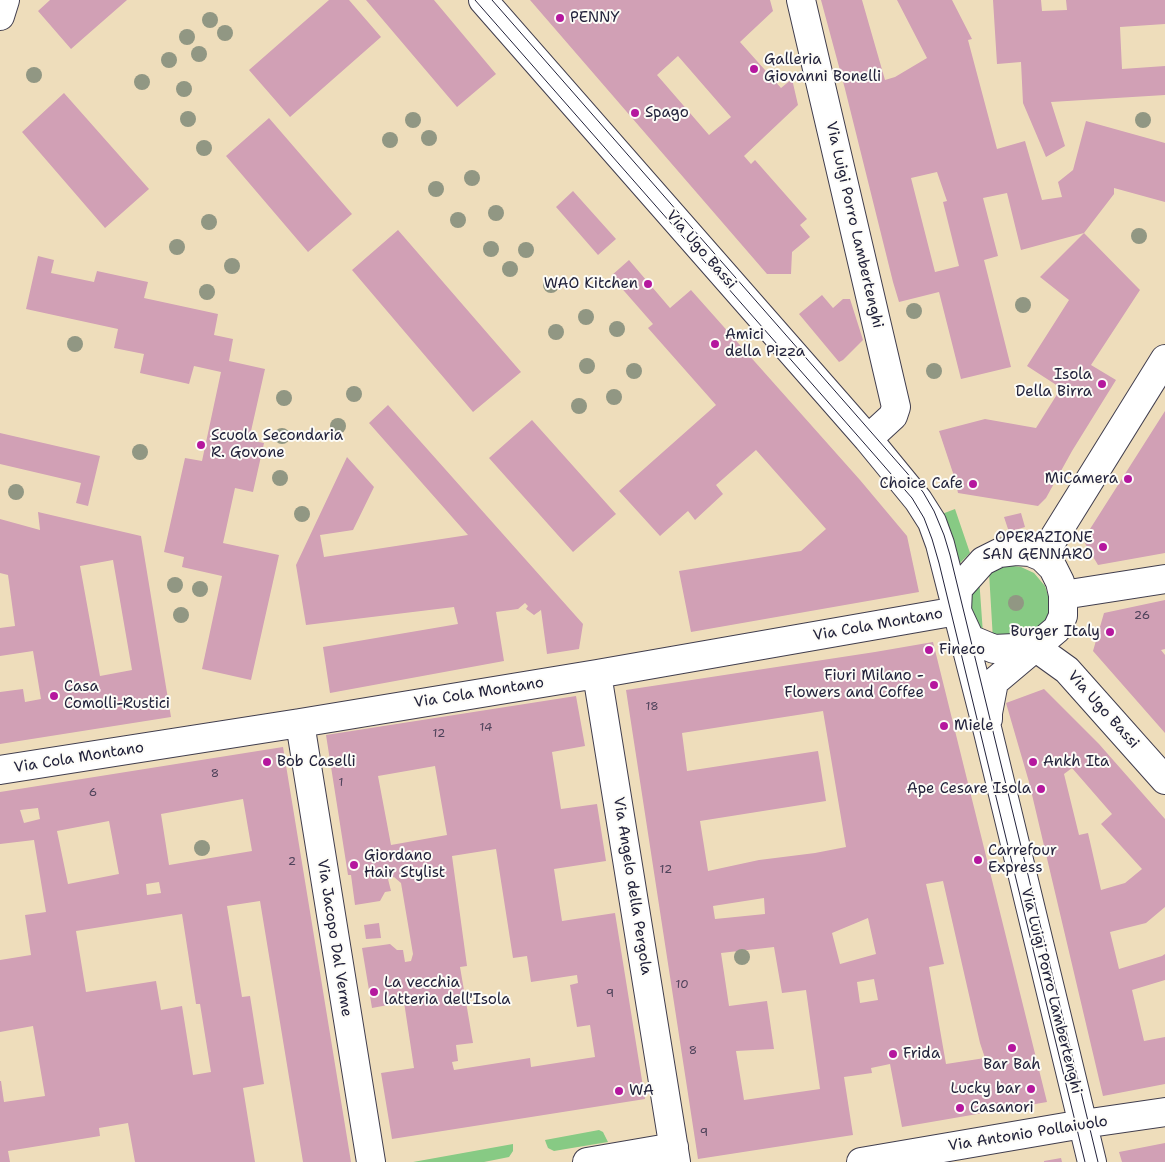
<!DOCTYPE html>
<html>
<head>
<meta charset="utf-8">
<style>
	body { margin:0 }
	canvas { display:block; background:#edb }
</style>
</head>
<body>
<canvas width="1165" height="1162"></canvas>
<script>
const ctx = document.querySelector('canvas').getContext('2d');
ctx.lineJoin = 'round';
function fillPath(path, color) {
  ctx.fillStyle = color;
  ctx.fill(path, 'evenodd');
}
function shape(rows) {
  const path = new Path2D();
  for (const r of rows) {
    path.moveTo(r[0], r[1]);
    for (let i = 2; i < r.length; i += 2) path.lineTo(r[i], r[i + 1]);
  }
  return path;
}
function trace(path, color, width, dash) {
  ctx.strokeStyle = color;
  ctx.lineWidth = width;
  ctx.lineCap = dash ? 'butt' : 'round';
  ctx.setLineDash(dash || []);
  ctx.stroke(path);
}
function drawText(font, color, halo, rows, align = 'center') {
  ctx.font = font + ' "Shantell Sans",sans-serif';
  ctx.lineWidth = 4;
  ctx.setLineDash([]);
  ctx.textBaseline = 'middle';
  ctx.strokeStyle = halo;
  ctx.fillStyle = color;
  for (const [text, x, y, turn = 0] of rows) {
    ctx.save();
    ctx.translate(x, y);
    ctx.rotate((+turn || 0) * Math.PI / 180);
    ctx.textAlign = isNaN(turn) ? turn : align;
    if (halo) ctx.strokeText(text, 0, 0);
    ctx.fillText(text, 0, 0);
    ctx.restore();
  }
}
const green = shape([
	[955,509,970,553,957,566,942,514],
	[1006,565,1021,567,1034,573,1045,586,1049,598,1048,616,1041,628,1024,639,993,640,989,572],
	[979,577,983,634,975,633,964,592],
	[599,1130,603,1132,608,1142,554,1151,548,1148,546,1143,545,1140],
	[513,1144,513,1151,509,1157,484,1162,413,1162]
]);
const building = shape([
	[50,0,127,0,71,49,38,11],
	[329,0,349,0,381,37,290,117,249,70],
	[366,0,434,0,496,74,457,107],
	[530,0,770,0,773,11,740,42,781,88,792,79,798,105,744,156,751,164,755,160,807,219,800,225,810,237,792,252,791,274,767,274],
	[678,56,731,117,709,135,657,75],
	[821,0,862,0,885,80,895,77,927,58,897,0,952,0,972,39,968,40,997,149,1025,141,1042,200,1062,197,1058,182,1073,170,1086,121,1165,143,1165,202,1114,188,1114,194,1084,233,1021,250,1007,193,983,198,998,256,984,260,1011,367,961,379,939,292,899,302,893,282,845,89],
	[937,172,947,201,943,202,959,266,935,272,911,178],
	[993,0,1041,0,1042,11,1067,10,1066,0,1165,0,1165,24,1120,27,1122,69,1165,66,1165,95,1051,102,1065,146,1046,157,1023,103,1021,62,997,64],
	[64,93,149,189,105,228,22,132],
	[269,118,352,214,308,252,226,156],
	[573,191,616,239,598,255,556,207],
	[398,230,521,372,473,412,352,270],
	[1084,233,1140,290,1091,365,1116,380,1072,451,1046,498,1038,506,958,493,955,479,939,431,985,419,1036,428,1061,388,1027,366,1069,300,1040,277],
	[38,256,54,260,51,273,94,282,97,271,148,282,144,298,218,314,214,335,233,339,229,361,265,369,249,440,264,443,253,492,235,488,223,543,279,555,251,680,202,669,222,576,182,567,184,557,164,552,185,458,202,461,221,372,194,366,189,384,140,373,144,354,114,348,118,329,26,309],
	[629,260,670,308,691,290,860,480,907,536,919,592,691,632,679,571,801,551,826,529,756,450,716,485,723,494,695,520,688,511,660,536,619,491,716,405,648,328,653,324,611,276],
	[822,295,833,308,843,299,850,299,863,340,843,360,839,362,799,314],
	[388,405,583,624,579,649,547,654,541,610,534,615,526,609,528,606,525,603,518,609,496,612,504,661,330,693,323,647,458,624,454,607,306,625,296,565,347,457,374,487,353,530,320,535,324,557,468,535,369,423],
	[1165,411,1165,553,1098,565,1083,540],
	[532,420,616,514,573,552,489,458],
	[0,433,100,456,88,506,76,503,81,483,0,464],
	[38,512,141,536,171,717,0,744,0,692,23,689,25,702,41,699,33,651,0,656,0,628,15,626,8,575,0,573,0,519,40,530],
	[113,560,132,670,100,676,80,566],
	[1021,513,1025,527,1009,532,1004,517],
	[1165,600,1165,649,1161,650,1165,655,1165,733,1093,651,1104,613],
	[933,642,1047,1102,902,1127,890,1064,871,1068,872,1073,844,1077,853,1135,698,1159,626,690,875,652],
	[823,711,846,847,815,853,759,860,708,871,700,821,826,801,818,751,687,771,682,733],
	[943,881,980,1043,985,1058,946,1064,929,967,944,964,926,884],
	[764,898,765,914,715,919,713,906],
	[868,918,876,954,840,964,832,933],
	[774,947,782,993,806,990,820,1089,744,1100,736,1051,774,1049,767,1001,729,1006,721,953],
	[874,979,878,1000,860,1003,857,982],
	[1044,689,1099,744,1165,819,1165,907,1146,923,1110,932,1119,969,1162,956,1165,954,1165,980,1132,990,1144,1041,1165,1037,1165,1084,1103,1096,1029,782,1006,703],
	[1072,768,1112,814,1101,824,1142,869,1125,883,1101,890,1088,833,1079,835,1064,774],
	[576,696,585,746,552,752,561,809,597,804,606,861,554,869,562,921,615,913,645,1099,392,1139,381,1073,414,1068,404,1002,372,1008,362,948,390,944,397,950,403,950,405,962,411,961,413,954,401,883,394,877,388,879,391,891,385,892,380,901,355,905,351,875,348,875,326,735],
	[435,766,447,835,391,845,378,776],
	[496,849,513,958,527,956,531,982,577,975,578,983,570,985,577,1027,590,1025,595,1057,531,1067,530,1058,454,1070,452,1062,458,1061,456,1045,473,1043,460,967,467,966,452,856],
	[283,747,351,1162,303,1162,260,901,227,906,242,997,250,996,264,1084,243,1088,255,1162,135,1162,128,1123,99,1128,100,1136,8,1151,10,1162,0,1162,0,1081,1,1081,4,1102,45,1096,33,1026,0,1032,0,960,31,955,25,915,46,912,34,840,0,844,0,792],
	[243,799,252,851,169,865,161,814],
	[38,808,40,819,24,823,20,810],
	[109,821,119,874,68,884,57,831],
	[159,882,161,893,147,895,146,884],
	[182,914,196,1004,200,1004,211,1072,193,1075,182,1006,161,1010,156,981,86,992,76,931],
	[379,923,381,938,366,939,364,925],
	[1165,1143,1165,1162,1122,1162,1119,1152],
	[1061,1158,1062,1162,1044,1162,1044,1161]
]);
const minor = shape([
	[483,0,868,439,918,500,932,522,940,544,988,732,1092,1162],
	[801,0,896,407,893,416,868,439],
	[0,16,5,0],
	[1042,557,1165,359],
	[1063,595,1165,579],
	[1035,647,1067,670,1165,780],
	[597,674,676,1162],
	[988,719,988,713,994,682,1057,629,1063,616,1063,595,1060,582,1053,568,1042,557,1030,552,1016,551,999,553,983,561,958,589,957,611,970,639,994,649,1035,647],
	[300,723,371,1162],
	[0,770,300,723,597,674,957,611],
	[587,1162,674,1147],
	[861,1162,1083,1124,1165,1112]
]);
const tram = shape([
	[475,0,864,443,912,498,924,518,932,539,939,563,1085,1162],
	[492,0,907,473,923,492,934,511,944,535,950,555,1098,1162]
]);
const trees = [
	[210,20],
	[225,33],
	[187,37],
	[199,54],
	[169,60],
	[34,75],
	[142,82],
	[184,89],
	[188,119],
	[413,120],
	[1143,120],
	[429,138],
	[390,140],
	[204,148],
	[472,178],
	[436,189],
	[496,213],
	[458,220],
	[209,222],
	[1139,236],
	[177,247],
	[491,249],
	[526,250],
	[232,266],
	[510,269],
	[551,285],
	[207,292],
	[1023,305],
	[914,311],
	[586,317],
	[617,329],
	[556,332],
	[75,344],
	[587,366],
	[634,371],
	[934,371],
	[354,394],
	[614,397],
	[284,398],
	[579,406],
	[338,426],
	[282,436],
	[140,452],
	[280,478],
	[16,492],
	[302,514],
	[175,585],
	[200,589],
	[1016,603],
	[181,615],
	[202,848],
	[742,957]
];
const markers = [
	[560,18,5,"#b5179e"],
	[754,69,5,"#b5179e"],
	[635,113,5,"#b5179e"],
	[648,284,5,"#b5179e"],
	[715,344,5,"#b5179e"],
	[1102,384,5,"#b5179e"],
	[201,445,5,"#b5179e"],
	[1128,479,5,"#b5179e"],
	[973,484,5,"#b5179e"],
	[1103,547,5,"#b5179e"],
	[1110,632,5,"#b5179e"],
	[929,650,5,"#b5179e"],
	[934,685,5,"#b5179e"],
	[54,696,5,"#b5179e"],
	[944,726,5,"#b5179e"],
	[267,762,5,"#b5179e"],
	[1033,762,5,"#b5179e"],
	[1041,789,5,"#b5179e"],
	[978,860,5,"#b5179e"],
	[354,865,5,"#b5179e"],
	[374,992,5,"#b5179e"],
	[1012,1048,5,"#b5179e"],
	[893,1054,5,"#b5179e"],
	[1031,1089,5,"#b5179e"],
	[619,1091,5,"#b5179e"],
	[960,1108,5,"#b5179e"]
];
const numberNames = [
	["26",1142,616],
	["18",652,707],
	["14",486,728],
	["12",439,734],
	["8",215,774],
	["1",341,783],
	["6",93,793],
	["2",292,862],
	["12",666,870],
	["10",682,985],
	["9",610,994],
	["8",693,1051],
	["9",704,1133]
];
const poiNames = [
	["PENNY",570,18],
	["Galleria",764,60],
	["Giovanni Bonelli",764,77],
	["Spago",645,113],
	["WAO Kitchen",638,284,"right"],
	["Amici",725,335],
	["della Pizza",725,352],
	["Isola",1092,375,"right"],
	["Della Birra",1092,392,"right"],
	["Scuola Secondaria",211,436],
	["R. Govone",211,453],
	["MiCamera",1118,479,"right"],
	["Choice Cafe",963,484,"right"],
	["OPERAZIONE",1093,538,"right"],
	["SAN GENNARO",1093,555,"right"],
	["Burger Italy",1100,632,"right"],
	["Fineco",939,650],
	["Fiuri Milano -",924,676,"right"],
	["Flowers and Coffee",924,693,"right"],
	["Casa",64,687],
	["Comolli-Rustici",64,704],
	["Miele",954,726],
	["Bob Caselli",277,762],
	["Ankh Ita",1043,762],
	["Ape Cesare Isola",1031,789,"right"],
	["Carrefour",988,851],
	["Express",988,868],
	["Giordano",364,856],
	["Hair Stylist",364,873],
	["La vecchia",384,983],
	["latteria dell'Isola",384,1000],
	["Frida",903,1054],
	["Bar Bah",1012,1065,"center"],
	["Lucky bar",1021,1089,"right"],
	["WA",629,1091],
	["Casanori",970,1108]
];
const streetNames = [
	["Via Luigi Porro Lambertenghi",854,225,77],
	["Via Ugo Bassi",701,250,49],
	["Via Cola Montano",878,625,-10],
	["Via Cola Montano",479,693,-9],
	["Via Ugo Bassi",1103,710,48],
	["Via Cola Montano",79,758,-9],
	["Via Angelo della Pergola",632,886,81],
	["Via Jacopo Dal Verme",334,938,81],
	["Via Luigi Porro Lambertenghi",1051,991,76],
	["Via Antonio Pollaiuolo",1028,1134,-9]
];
fillPath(green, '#87ca84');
fillPath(building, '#d1a0b5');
trace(minor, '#413e4e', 30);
trace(minor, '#fff', 28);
trace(tram, '#22223b', 1);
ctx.fillStyle = '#919783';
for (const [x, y] of trees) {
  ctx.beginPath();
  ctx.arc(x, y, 8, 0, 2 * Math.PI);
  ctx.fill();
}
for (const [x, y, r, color] of markers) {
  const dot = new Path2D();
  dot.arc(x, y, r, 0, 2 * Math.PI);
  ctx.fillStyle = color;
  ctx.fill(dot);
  trace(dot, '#fdfcf7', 2);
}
drawText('12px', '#4e425a', null, numberNames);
drawText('15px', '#22223b', '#fdfcf7', poiNames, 'left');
drawText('15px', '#22223b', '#fdfcf7', streetNames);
</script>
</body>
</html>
